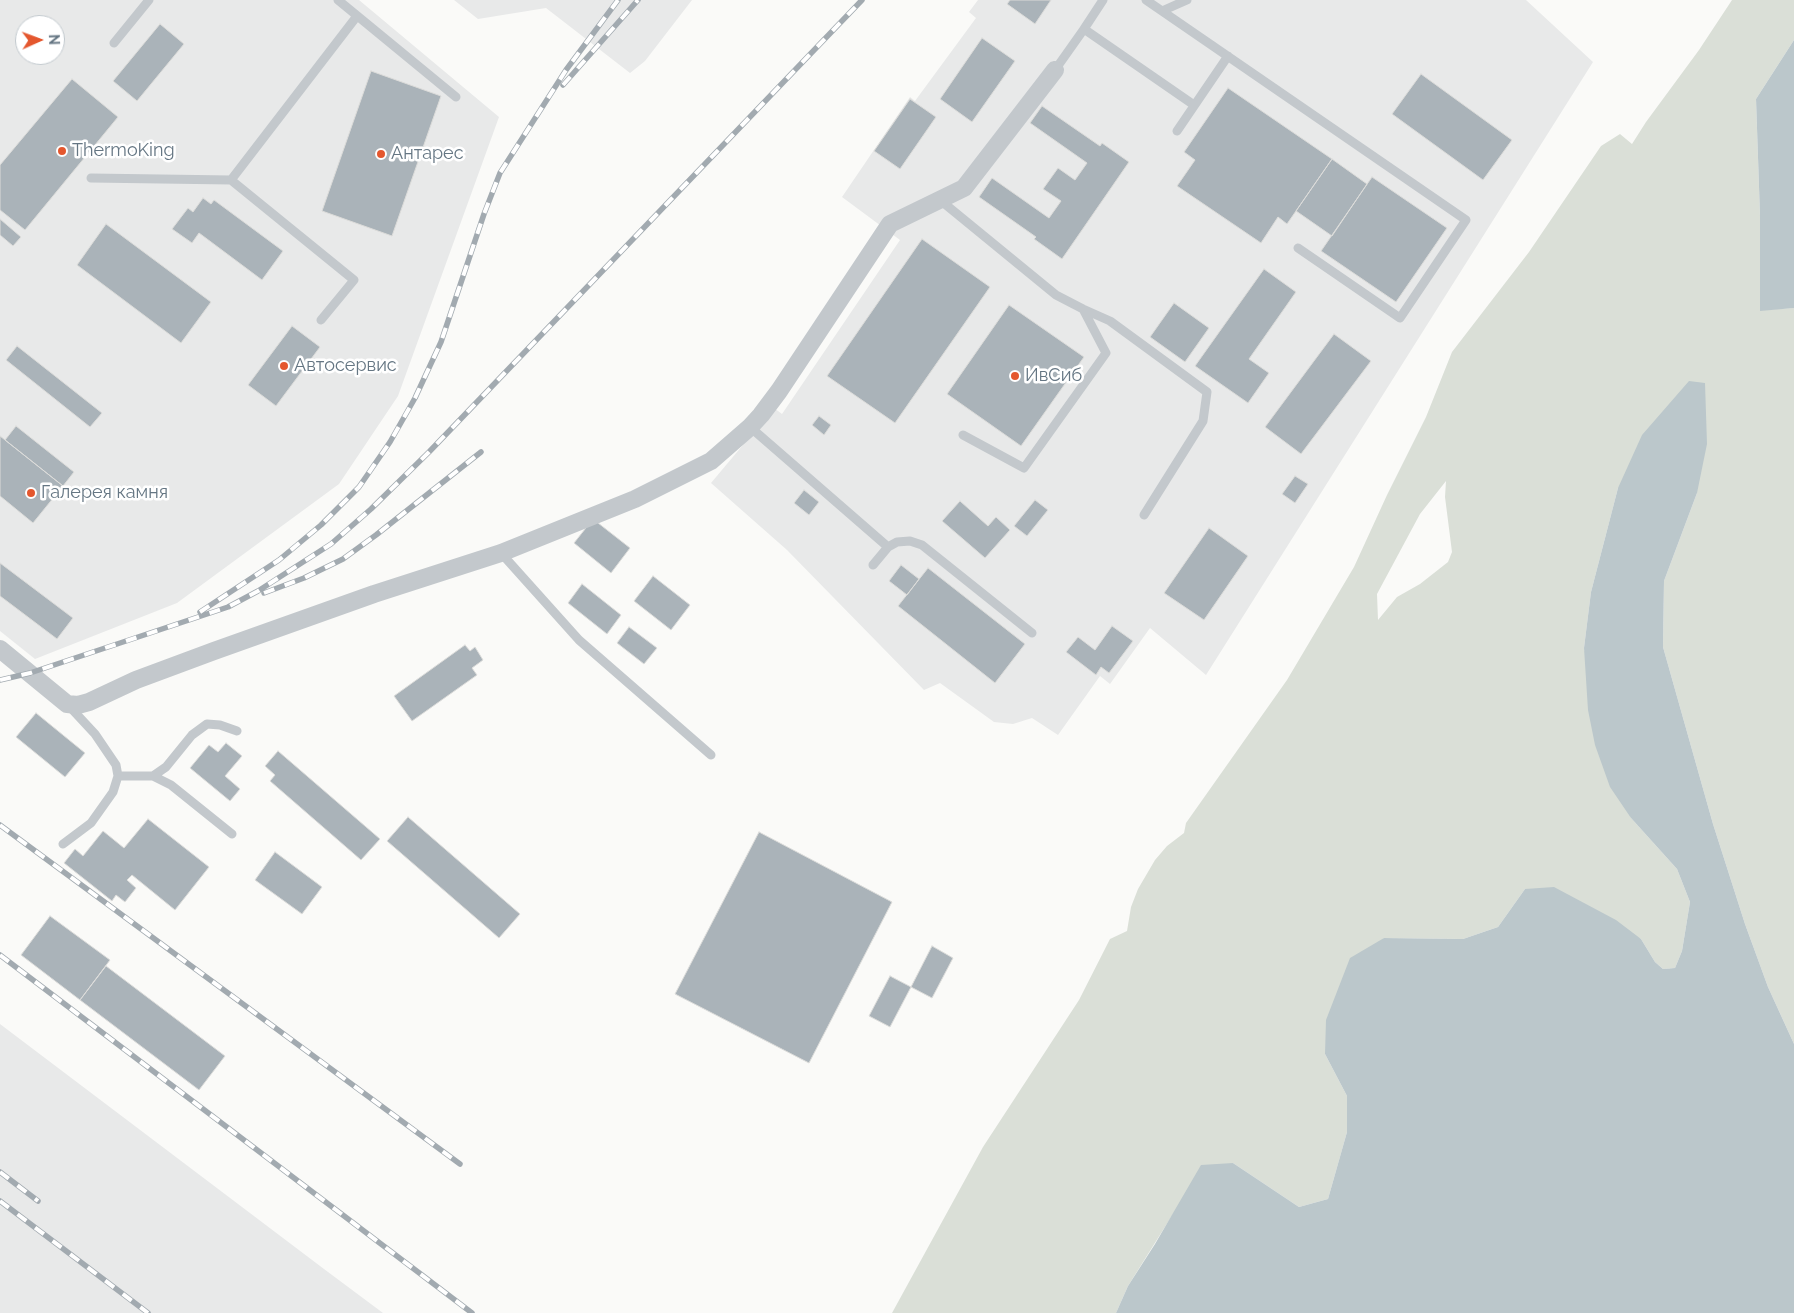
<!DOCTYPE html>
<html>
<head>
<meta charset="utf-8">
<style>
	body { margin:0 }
	#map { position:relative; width:1794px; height:1313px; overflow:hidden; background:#fafaf8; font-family:Raleway,sans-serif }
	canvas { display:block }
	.north { position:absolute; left:15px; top:15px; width:50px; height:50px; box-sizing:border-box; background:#fff; border:1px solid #c1c8cd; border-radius:50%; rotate:88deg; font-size:14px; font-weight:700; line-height:20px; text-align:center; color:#657683 }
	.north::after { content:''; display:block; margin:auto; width:18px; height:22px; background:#e4572e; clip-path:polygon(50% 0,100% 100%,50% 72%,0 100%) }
</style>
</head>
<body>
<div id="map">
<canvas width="1794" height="1313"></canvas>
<div class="north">N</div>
</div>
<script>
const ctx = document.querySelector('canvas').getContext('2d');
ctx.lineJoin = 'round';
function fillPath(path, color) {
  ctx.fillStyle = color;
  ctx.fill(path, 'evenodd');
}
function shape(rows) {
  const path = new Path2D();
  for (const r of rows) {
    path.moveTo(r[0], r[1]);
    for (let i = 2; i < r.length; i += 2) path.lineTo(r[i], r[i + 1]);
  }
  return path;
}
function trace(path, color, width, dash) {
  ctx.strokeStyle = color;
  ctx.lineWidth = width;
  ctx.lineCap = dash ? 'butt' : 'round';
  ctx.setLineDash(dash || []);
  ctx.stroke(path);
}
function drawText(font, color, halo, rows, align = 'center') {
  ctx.font = font + ' Raleway,sans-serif';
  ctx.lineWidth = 5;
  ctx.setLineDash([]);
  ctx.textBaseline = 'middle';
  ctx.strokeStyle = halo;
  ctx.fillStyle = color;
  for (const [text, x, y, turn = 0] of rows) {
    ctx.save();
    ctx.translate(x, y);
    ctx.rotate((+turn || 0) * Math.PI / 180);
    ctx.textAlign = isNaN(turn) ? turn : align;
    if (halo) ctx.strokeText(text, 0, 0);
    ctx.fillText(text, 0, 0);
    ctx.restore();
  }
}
const built = shape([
	[0,0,359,0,499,117,398,396,339,484,177,603,35,659,0,631],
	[25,25,55,25,55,55,25,55],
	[454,0,692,0,645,61,630,73,546,8,478,19],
	[978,0,1526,0,1593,62,1206,675,1150,628,1110,684,1100,676,1058,735,1032,718,1013,724,994,722,940,683,924,690,787,550,711,483,774,408,782,414,900,240,842,197,910,97,915,101,976,18,969,12],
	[0,1024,324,1269,383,1313,0,1313]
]);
const green = shape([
	[1732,0,1794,0,1794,40,1756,99,1760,216,1760,310,1794,308,1794,1044,1768,987,1745,924,1713,824,1663,647,1664,581,1697,493,1618,488,1591,592,1584,648,1631,818,1677,869,1690,902,1682,951,1675,968,1663,969,1655,962,1641,939,1525,889,1498,927,1463,939,1384,938,1325,1054,1347,1096,1347,1132,1328,1199,1299,1207,1233,1163,1173,1214,1128,1286,1116,1313,892,1313,983,1147,1079,1000,1110,939,1127,931,1131,907,1138,889,1155,860,1167,846,1184,833,1186,823,1287,680,1354,567,1387,495,1426,417,1452,352,1529,252,1601,146,1620,134,1632,144,1646,122,1699,50],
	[1446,481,1445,497,1452,552,1448,562,1420,584,1397,597,1378,620,1377,594,1420,514]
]);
const water = shape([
	[1794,40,1794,308,1760,311,1760,216,1756,99],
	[1689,381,1705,383,1707,444,1697,493,1664,581,1663,647,1713,824,1745,924,1768,987,1794,1044,1794,1313,1116,1313,1128,1286,1155,1244,1201,1165,1233,1163,1299,1207,1328,1199,1347,1132,1347,1096,1325,1054,1326,1020,1350,958,1384,938,1463,939,1498,927,1525,889,1554,887,1616,920,1641,939,1655,962,1663,969,1675,968,1682,951,1690,902,1677,869,1631,818,1610,787,1595,745,1588,710,1584,648,1591,592,1618,488,1642,435]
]);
const building = shape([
	[1010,0,1051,0,1035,24,1007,4,1010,0],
	[160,24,184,44,137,101,113,81,160,24],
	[982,38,1015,61,972,122,940,99,982,38],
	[371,71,441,96,392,236,322,211,371,71],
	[1421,74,1512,140,1483,180,1392,114,1421,74],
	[72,79,118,117,25,230,0,210,0,165,72,79],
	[1228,88,1332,159,1287,224,1278,217,1261,243,1177,186,1195,160,1184,152,1228,88],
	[910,99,936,117,900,169,874,151,910,99],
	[1042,106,1100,146,1102,143,1129,162,1062,259,1034,239,1036,237,979,197,992,178,1049,218,1061,201,1043,189,1058,168,1075,180,1087,163,1030,123,1042,106],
	[1332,159,1367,184,1332,236,1296,211,1332,159],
	[1372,177,1447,228,1396,302,1321,251,1372,177],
	[203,198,211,204,214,200,283,251,262,280,199,233,192,243,172,229,188,208,193,212,203,198],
	[0,219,21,237,13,246,0,235,0,219],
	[106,224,211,302,181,343,77,265,106,224],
	[922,239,990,287,895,423,827,376,922,239],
	[1264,269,1296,292,1249,359,1269,373,1248,403,1195,366,1264,269],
	[1174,303,1209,328,1185,362,1150,337,1174,303],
	[1009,305,1084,357,1021,446,947,394,1009,305],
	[292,326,320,347,276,406,248,385,292,326],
	[1334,334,1371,361,1301,454,1265,427,1334,334],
	[17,346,102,413,90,427,6,360,17,346],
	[819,416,831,425,824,435,812,425,819,416],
	[16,426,74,472,63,486,5,440,16,426],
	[0,436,63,486,33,523,0,496,0,436],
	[1295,476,1308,484,1295,503,1282,494,1295,476],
	[804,490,819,502,809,515,794,503,804,490],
	[1035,500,1048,510,1027,536,1014,526,1035,500],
	[960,501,988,526,996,517,1010,530,985,558,942,521,960,501],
	[593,519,630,548,611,573,574,543,593,519],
	[1209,528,1248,556,1204,620,1164,593,1209,528],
	[0,563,73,618,57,639,0,596,0,563],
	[901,565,919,579,907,595,889,581,901,565],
	[928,568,1025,644,995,683,898,606,928,568],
	[653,576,690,605,671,630,634,601,653,576],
	[582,584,621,615,607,634,568,603,582,584],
	[1112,626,1133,641,1109,673,1101,667,1096,675,1066,652,1078,637,1095,650,1112,626],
	[629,627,657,648,644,664,617,643,629,627],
	[465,645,470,651,475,647,483,660,472,668,477,675,412,721,394,696,465,645],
	[36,713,85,753,65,777,16,737,36,713],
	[226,743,242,756,225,776,240,789,230,801,190,768,209,745,218,752,226,743],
	[278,751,380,839,361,860,270,781,275,775,265,766,278,751],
	[408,817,520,914,499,938,387,841,408,817],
	[148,819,209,867,175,910,132,875,127,880,136,888,125,902,116,895,112,901,64,863,75,849,83,856,103,831,124,848,148,819],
	[759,832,892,902,809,1063,675,994,759,832],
	[275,852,322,887,302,914,255,880,275,852],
	[50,916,110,960,80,1000,21,955,50,916],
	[932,946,953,958,932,998,911,987,932,946],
	[106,966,225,1056,199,1090,80,1000,106,966],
	[890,976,911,987,890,1027,869,1016,890,976]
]);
const service = shape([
	[338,0,456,97],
	[1146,0,1466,220,1400,318,1298,248],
	[1162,11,1187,0],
	[1084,29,1103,0],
	[114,43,149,0],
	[1055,70,1084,29,1194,105],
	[1177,131,1228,56],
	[91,178,231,180,357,16],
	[231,180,354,280,321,320],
	[940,200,1056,295,1083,309,1110,321,1207,392,1203,421,1144,515],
	[750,427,888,547],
	[963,435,1024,468,1106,353,1083,309],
	[501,553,579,640,711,755],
	[873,565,888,547,897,542,910,541,922,545,1032,633],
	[118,776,153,776,171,785,232,834],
	[153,776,166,767,192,735,207,724,220,725,237,731],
	[63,844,91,823,113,792,118,776,116,765,95,734,69,706]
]);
const minor = shape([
	[0,649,67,704,78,705,89,702,136,680,214,651,374,594,501,553,635,499,711,461,750,427,761,415,779,391,890,224,964,188,1055,70]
]);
const rail = shape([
	[563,85,638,0],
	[264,593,304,578,343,559,376,535,481,452],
	[200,612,279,560,321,525,359,487,390,442,415,398,441,342,484,214,500,173,566,70,618,0],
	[0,680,30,673,228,607,258,591,331,544,371,509,429,452,862,0],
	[0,825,460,1164],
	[0,955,472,1313],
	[0,1172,38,1201],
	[0,1201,148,1313]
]);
const markers = [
	[62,151,5,"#e4572e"],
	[381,154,5,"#e4572e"],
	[284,366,5,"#e4572e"],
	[1015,376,5,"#e4572e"],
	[31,493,5,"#e4572e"]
];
const poiNames = [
	["ThermoKing",72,151],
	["Антарес",391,154],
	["Автосервис",294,366],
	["ИвСиб",1025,376],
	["Галерея камня",41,493]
];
fillPath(built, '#e8e9e9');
fillPath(green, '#dadfd7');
fillPath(water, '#bbc7cb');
fillPath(building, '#aab3b9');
trace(building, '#dcdcda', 1);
trace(service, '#c3c8cc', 9);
trace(minor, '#c3c8cc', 18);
trace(rail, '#a2aab0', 5.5);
trace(rail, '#fff', 4, [11]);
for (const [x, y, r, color] of markers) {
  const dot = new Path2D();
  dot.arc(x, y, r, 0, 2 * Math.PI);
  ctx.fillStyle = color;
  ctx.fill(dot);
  trace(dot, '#fff', 2);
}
drawText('18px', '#657683', '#fff', poiNames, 'left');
</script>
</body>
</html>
